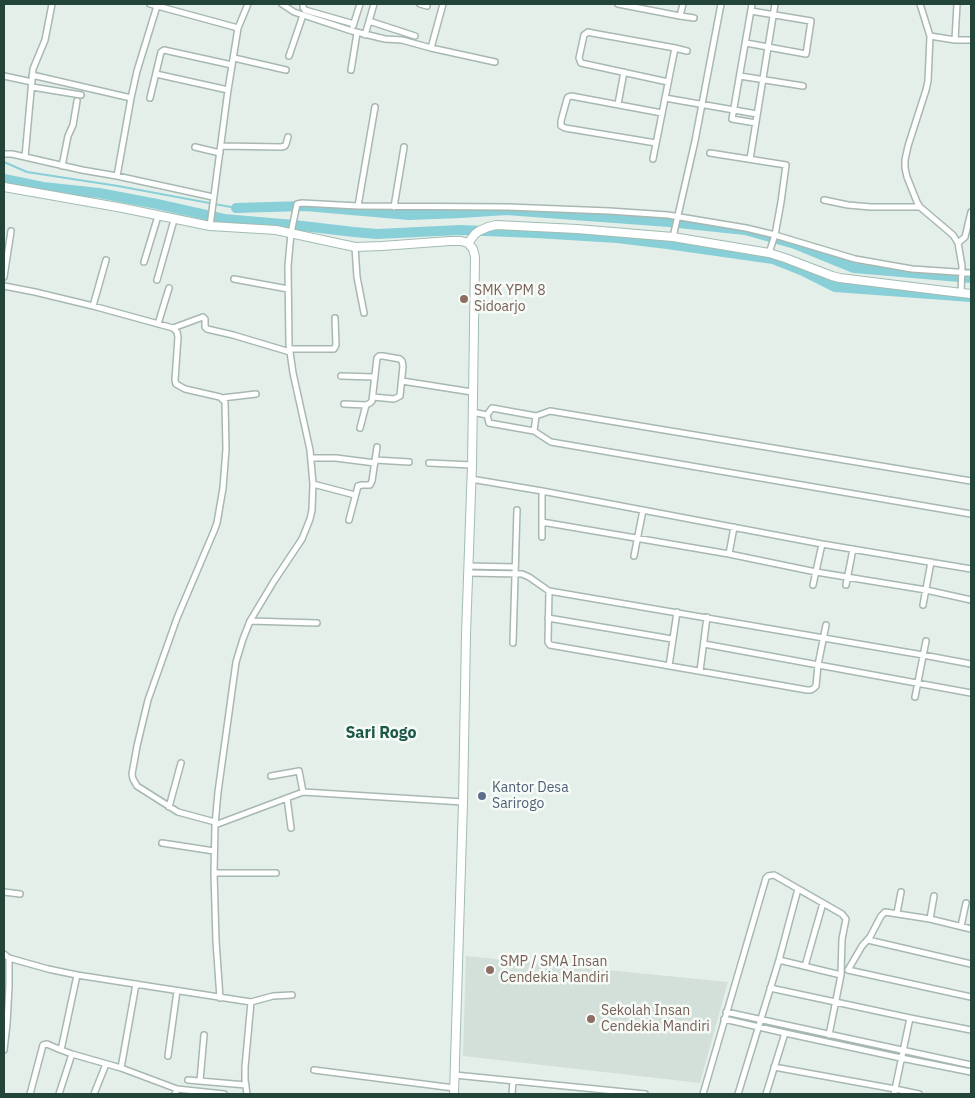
<!DOCTYPE html>
<html>
<head>
<meta charset="utf-8">
<style>
	body { margin:0 }
	#map { position:relative; width:975px; height:1098px; overflow:hidden; background:#e5efea; font-family:"IBM Plex Sans",sans-serif }
	canvas { display:block }
	.frame { position:absolute; inset:0; border:5px solid #224439; pointer-events:none }
</style>
</head>
<body>
<div id="map">
<canvas width="975" height="1098"></canvas>
<div class="frame"></div>
</div>
<script>
const ctx = document.querySelector('canvas').getContext('2d');
ctx.lineJoin = 'round';
function fillPath(path, color) {
  ctx.fillStyle = color;
  ctx.fill(path, 'evenodd');
}
function shape(rows) {
  const path = new Path2D();
  for (const r of rows) {
    path.moveTo(r[0], r[1]);
    for (let i = 2; i < r.length; i += 2) path.lineTo(r[i], r[i + 1]);
  }
  return path;
}
function trace(path, color, width, dash) {
  ctx.strokeStyle = color;
  ctx.lineWidth = width;
  ctx.lineCap = dash ? 'butt' : 'round';
  ctx.setLineDash(dash || []);
  ctx.stroke(path);
}
function drawText(font, color, halo, rows, align = 'center') {
  ctx.font = font + ' "IBM Plex Sans",sans-serif';
  ctx.lineWidth = 5;
  ctx.setLineDash([]);
  ctx.textBaseline = 'middle';
  ctx.strokeStyle = halo;
  ctx.fillStyle = color;
  for (const [text, x, y, turn = 0] of rows) {
    ctx.save();
    ctx.translate(x, y);
    ctx.rotate((+turn || 0) * Math.PI / 180);
    ctx.textAlign = isNaN(turn) ? turn : align;
    if (halo) ctx.strokeText(text, 0, 0);
    ctx.fillText(text, 0, 0);
    ctx.restore();
  }
}
const built = shape([
	[466,956,728,982,700,1083,463,1056]
]);
const stream = shape([
	[4,162,27,172,118,186,236,208]
]);
const river = shape([
	[4,179,43,187,99,193,157,204,224,219,294,225,354,232,377,234,460,230,536,233,617,238,667,244,773,259,801,270,835,287,971,297],
	[236,208,305,206,409,215,462,213,506,210,669,222,745,230,795,244,854,268,971,278]
]);
const street = shape([
	[150,4,238,28],
	[282,4,294,12,303,15,352,31,385,39,402,40,431,48,495,62],
	[303,4,303,7,305,10,354,24],
	[420,4,427,6],
	[618,4,680,16],
	[683,4,680,16,694,18],
	[752,4,732,119,756,123],
	[920,4,930,36,928,81,926,90,908,146,905,160,905,168,907,177,917,202,920,207,953,235,958,243,962,266,961,293],
	[369,21,415,36],
	[353,26,360,4],
	[365,35,374,4],
	[930,36,955,40,971,40],
	[955,40,957,4],
	[746,43,806,54,811,21,751,11],
	[431,48,443,4],
	[675,48,687,51],
	[289,56,303,15],
	[234,58,286,70],
	[351,70,357,33],
	[156,74,228,90],
	[32,75,131,98],
	[4,76,32,82],
	[740,76,803,86],
	[32,87,81,95],
	[150,98,161,52,164,50,232,65],
	[665,98,757,114],
	[618,104,624,72],
	[656,143,565,128,561,126,561,121,567,99,568,97,571,96,662,113],
	[221,146,281,147,285,146,286,144,288,137],
	[195,147,220,153],
	[710,153,786,165,781,202,775,235,769,253],
	[4,154,12,154,82,170,117,176,213,197],
	[25,157,33,69,45,40,52,4],
	[653,159,675,48,592,33,588,32,584,35,579,58,581,63,668,82],
	[750,159,775,4],
	[62,166,68,136,73,125,77,101],
	[117,176,131,98,137,71,157,6],
	[824,200,848,205,871,207,920,207],
	[358,206,375,107],
	[394,207,404,147],
	[210,226,228,90,238,28,248,4],
	[673,237,695,141,721,4],
	[958,243,965,237,971,212],
	[355,247,357,277,364,313],
	[144,262,158,216],
	[4,277,11,231],
	[234,279,288,289],
	[157,280,174,220],
	[4,286,35,292,93,306,173,328,203,317,205,319,205,327,207,329,233,335,290,352],
	[93,306,106,260],
	[158,324,169,288],
	[173,328,177,332,178,337,175,380,176,384,185,389,220,397,225,402,226,449,223,488,217,523,214,531,177,618,148,700,137,746,132,774,133,779,137,786,178,812,215,822],
	[290,349,334,349,336,345,335,318],
	[341,376,374,377],
	[402,381,472,392],
	[222,398,256,394],
	[344,404,366,405,370,403,372,401,377,358,379,356,383,356,400,359,402,361,403,366,400,396,394,399,373,397],
	[472,412,487,415],
	[360,428,366,405],
	[534,431,536,416],
	[311,458,336,458,375,463],
	[375,460,409,462],
	[429,463,472,465],
	[471,479,542,491,822,544,971,569],
	[971,481,550,411,536,416,492,408,487,415,489,423,534,431,551,442,971,514],
	[313,484,355,495],
	[542,491,542,537],
	[349,520,358,486,362,485,370,485,372,481,377,447],
	[542,522,729,554,816,572,926,590,971,600],
	[729,554,734,527],
	[634,556,643,510],
	[468,566,515,567],
	[468,573,522,574,529,577,549,591,923,655,971,664],
	[813,585,822,544],
	[846,585,853,549],
	[549,591,548,642,550,645,807,690,811,690,814,688,816,686,818,665,826,625],
	[923,605,931,562],
	[548,618,672,639],
	[250,621,317,623],
	[513,643,517,510],
	[704,644,971,693],
	[669,666,677,612],
	[700,671,707,617],
	[915,697,926,641],
	[271,776,299,771,303,792],
	[287,798,291,828],
	[169,807,181,763],
	[215,825,303,792,463,802],
	[162,843,214,851],
	[214,873,276,873],
	[4,892,20,894],
	[897,913,901,892],
	[930,919,934,896],
	[961,926,966,903],
	[971,929,930,919,885,912,881,916,870,937,862,946,848,970,971,997],
	[868,940,971,964],
	[4,954,9,958,9,986,7,1024,4,1050],
	[9,958,48,969,77,975,251,1002,245,1067,245,1080,247,1094],
	[779,960,841,975],
	[805,966,823,903],
	[77,975,61,1050,72,1054,121,1068,177,1089,175,1094],
	[770,988,910,1018,971,1030],
	[220,998,216,941,214,873,215,825,218,792,236,662,243,639,250,621,274,581,302,539,310,519,312,510,313,484,310,450,293,373,289,345,288,266,291,233,297,204,302,203,358,206,508,207,609,211,668,215,746,228,775,235,855,259,912,269,971,273],
	[251,1002,273,996,292,995],
	[726,1012,971,1065],
	[724,1019,785,1033,901,1058,971,1072],
	[168,1056,177,991],
	[774,1067,895,1089,919,1094],
	[121,1068,136,984],
	[314,1070,454,1088],
	[455,1075,645,1094],
	[188,1080,246,1085],
	[200,1081,204,1035],
	[177,1089,224,1094],
	[30,1094,43,1045,47,1044,61,1050],
	[59,1094,72,1054],
	[94,1094,106,1064],
	[512,1094,513,1081],
	[703,1094,766,878,768,876,774,875,842,914,846,919,842,939,841,975,829,1035],
	[738,1094,779,960,798,889],
	[766,1094,785,1033],
	[894,1094,910,1018]
]);
const secondary = shape([
	[4,187,123,208,210,226,276,230,355,247,382,246,450,241,461,241,468,243,473,249,475,257,472,465,466,634,463,802,454,1094],
	[468,243,475,234,479,231,488,227,496,225,577,229,673,237,769,253,785,258,832,276,840,278,945,291,971,294]
]);
const markers = [
	[464,299,5,"#8d6e63"],
	[482,796,5,"#5c6f8a"],
	[490,970,5,"#8d6e63"],
	[591,1019,5,"#8d6e63"]
];
const educationNames = [
	["SMK YPM 8",474,291],
	["Sidoarjo",474,307],
	["SMP / SMA Insan",500,962],
	["Cendekia Mandiri",500,978],
	["Sekolah Insan",601,1011],
	["Cendekia Mandiri",601,1027]
];
const serviceNames = [
	["Kantor Desa",492,788],
	["Sarirogo",492,804]
];
const quarterNames = [
	["Sari Rogo",381,733]
];
fillPath(built, '#d3e0d9');
trace(stream, '#89cfd8', 2);
trace(river, '#89cfd8', 10);
trace(street, '#a7b8b1', 8);
trace(secondary, '#a2bcb2', 10);
trace(street, '#fff', 5);
trace(secondary, '#fff', 8);
for (const [x, y, r, color] of markers) {
  const dot = new Path2D();
  dot.arc(x, y, r, 0, 2 * Math.PI);
  ctx.fillStyle = color;
  ctx.fill(dot);
  trace(dot, '#f6fbf8', 2);
}
drawText('14px', '#785e54', '#f6fbf8', educationNames, 'left');
drawText('14px', '#4e5e75', '#f6fbf8', serviceNames, 'left');
drawText('bold 16px', '#1b5847', '#f6fbf8', quarterNames);
</script>
</body>
</html>
